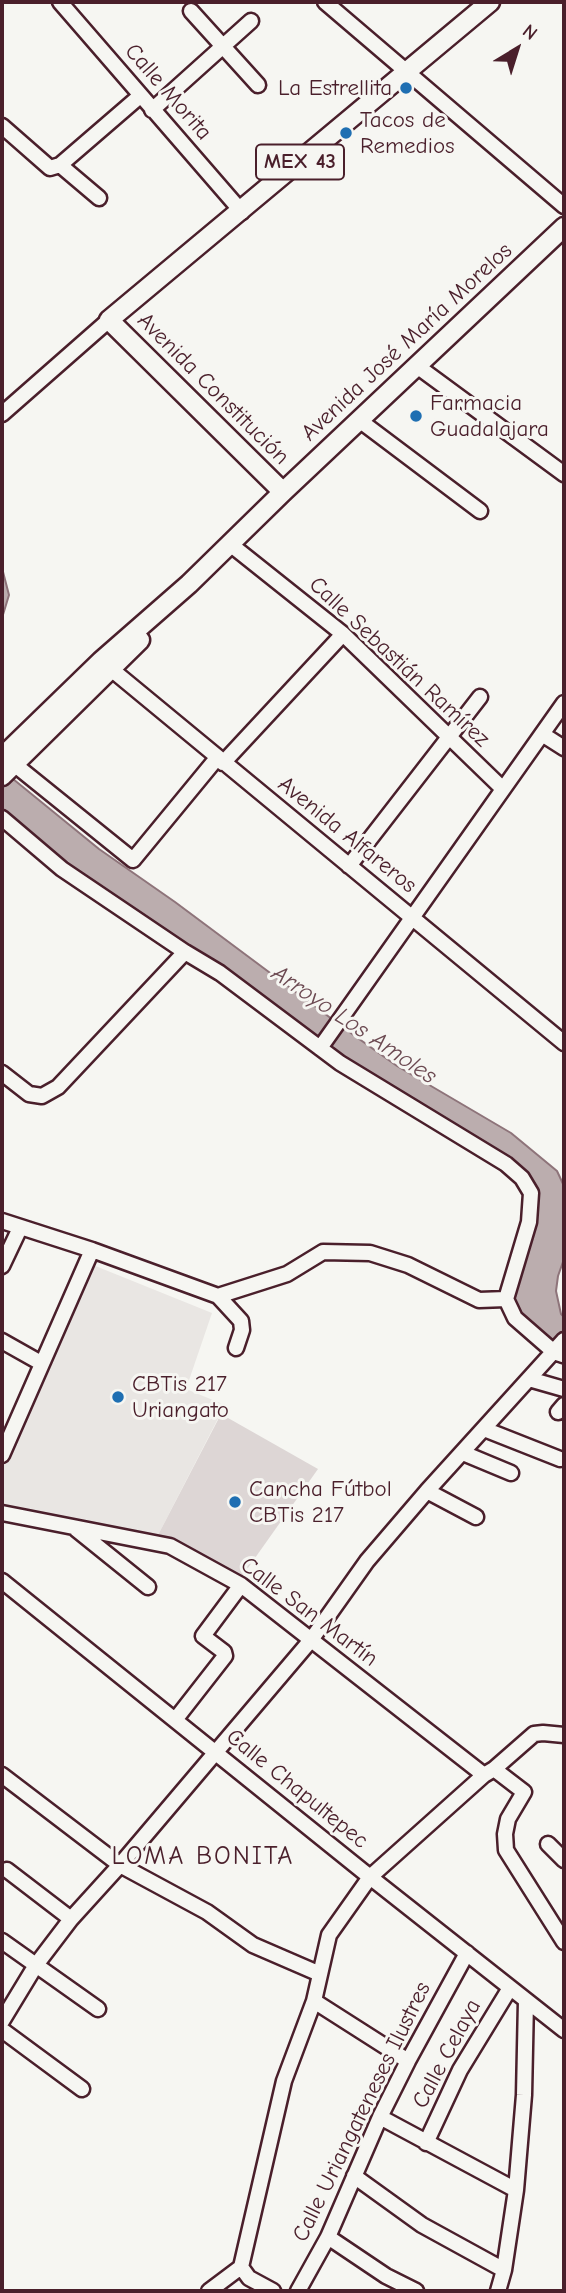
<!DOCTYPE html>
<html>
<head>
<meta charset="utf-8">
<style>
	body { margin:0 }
	#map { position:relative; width:566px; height:2293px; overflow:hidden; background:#f6f6f2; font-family:"Comic Neue",sans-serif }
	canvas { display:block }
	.frame { position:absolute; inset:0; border:4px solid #4a1f2b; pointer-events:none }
	.north { position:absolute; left:482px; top:14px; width:70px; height:70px; -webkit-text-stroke:5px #f6f6f2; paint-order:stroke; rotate:38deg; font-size:19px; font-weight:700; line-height:28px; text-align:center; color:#4a1f2b }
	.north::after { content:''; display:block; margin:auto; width:24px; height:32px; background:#4a1f2b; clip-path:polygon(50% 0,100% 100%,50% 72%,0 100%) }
</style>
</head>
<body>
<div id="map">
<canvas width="566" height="2293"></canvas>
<div class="frame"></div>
<div class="north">N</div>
</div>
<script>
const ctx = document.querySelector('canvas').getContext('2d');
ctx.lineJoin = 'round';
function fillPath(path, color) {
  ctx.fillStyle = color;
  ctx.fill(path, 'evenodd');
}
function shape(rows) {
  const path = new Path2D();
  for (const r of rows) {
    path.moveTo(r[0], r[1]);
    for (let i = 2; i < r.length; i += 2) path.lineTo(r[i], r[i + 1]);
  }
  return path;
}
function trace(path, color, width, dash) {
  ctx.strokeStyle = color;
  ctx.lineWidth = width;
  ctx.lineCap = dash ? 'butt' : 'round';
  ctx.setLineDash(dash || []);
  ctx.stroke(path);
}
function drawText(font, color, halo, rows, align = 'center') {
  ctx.font = font + ' "Comic Neue",sans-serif';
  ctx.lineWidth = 6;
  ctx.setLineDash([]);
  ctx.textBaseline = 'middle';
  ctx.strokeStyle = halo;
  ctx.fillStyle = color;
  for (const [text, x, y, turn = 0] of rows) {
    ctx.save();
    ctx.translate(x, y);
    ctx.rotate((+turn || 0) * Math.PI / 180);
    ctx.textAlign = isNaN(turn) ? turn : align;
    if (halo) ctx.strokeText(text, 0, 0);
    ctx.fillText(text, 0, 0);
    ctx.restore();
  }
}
const built = shape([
	[88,1263,212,1313,186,1389,225,1405,158,1535,2,1510,2,1462]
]);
const green = shape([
	[221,1414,318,1469,238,1582,158,1535]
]);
const water = shape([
	[2,568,9,595,2,618,2,568],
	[2,770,99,849,175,902,348,1031,397,1066,511,1133,557,1171,564,1186,564,1259,558,1276,556,1291,561,1314,564,1317,564,1347,539,1334,518,1316,510,1298,537,1192,324,1042,69,869,2,817,2,770]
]);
const minor = shape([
	[60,2,242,212],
	[325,2,564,206],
	[191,11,258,85],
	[152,110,251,21],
	[2,126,50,168,60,165,140,96],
	[60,165,99,198],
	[417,366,564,474],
	[2,414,109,320],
	[359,420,480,511],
	[230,544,343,634,503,789],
	[105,664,564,1043],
	[542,734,564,748],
	[223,763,343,634],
	[14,764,133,860,217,758],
	[2,818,62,869,185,952,220,973,340,1063,506,1164,522,1178,531,1193,529,1222,506,1299,515,1318,554,1352,563,1355],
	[349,866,480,697],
	[320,1048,564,703],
	[2,1073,29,1094,42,1096,58,1087,185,952],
	[2,1221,92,1250,218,1296,287,1274,323,1252,370,1253,408,1265,479,1300,506,1299],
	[2,1266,20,1228],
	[218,1296,241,1321,242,1330,236,1348],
	[2,1341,41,1363],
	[529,1379,564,1389],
	[558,1412,564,1405],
	[484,1429,560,1459],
	[463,1453,511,1473],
	[2,1455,92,1250],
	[427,1491,476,1517],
	[2,1513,170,1546,241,1585,484,1775],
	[76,1529,148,1587],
	[2,1581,370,1877,564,2030],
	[175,1720,225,1656,224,1652,203,1636,241,1585],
	[494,1769,524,1792,508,1819,505,1834,506,1850,564,1942],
	[2,1775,120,1865,207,1912,253,1945,320,1974],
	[548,1844,564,1860],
	[7,1870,71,1919],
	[2,1941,98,2009],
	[314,2001,408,2061],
	[2,2021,36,1965,71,1919,120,1865,311,1640,367,1561,427,1491,564,1340],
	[2,2030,82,2089],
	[380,2117,516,2190],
	[426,2143,460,2070,510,1988],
	[354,2176,422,2225,504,2270],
	[328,2237,386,2276,416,2291],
	[241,2267,249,2278,273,2291],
	[209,2291,241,2267,284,2081,314,2001,329,1935,370,1877,484,1775,494,1769,534,1734,543,1733,564,1735],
	[298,2291,328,2237,380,2117,408,2061,467,1953],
	[498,2291,504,2270,516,2190,524,2095,526,2001]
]);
const major = shape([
	[283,492,109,320,490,2],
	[2,757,101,661,189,584,283,492,564,227],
	[2,776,140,640]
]);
const markers = [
	[406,88,7,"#1f6fb2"],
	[346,133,7,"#1f6fb2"],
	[416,416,7,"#1f6fb2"],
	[118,1397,7,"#1f6fb2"],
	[235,1502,7,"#1f6fb2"]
];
const shields = [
	[300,162,88]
];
const shieldNames = [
	["MEX 43",300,162]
];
const poiNames = [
	["La Estrellita",392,88,"right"],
	["Tacos de",360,120],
	["Remedios",360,146],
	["Farmacia",430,403],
	["Guadalajara",430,429],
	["CBTis 217",132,1384],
	["Uriangato",132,1410],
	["Cancha Fútbol",249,1489],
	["CBTis 217",249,1515]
];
const streetNames = [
	["Calle Morita",168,92,49],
	["Avenida José María Morelos",407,342,-43],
	["Avenida Constitución",213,389,45],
	["Calle Sebastián Ramírez",399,662,43],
	["Avenida Alfareros",347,835,39],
	["Calle San Martín",309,1612,37],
	["Calle Chapultepec",297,1789,39],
	["Calle Celaya",447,2054,-62],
	["Calle Uriangateneses Ilustres",362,2112,-64]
];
const waterNames = [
	["Arroyo Los Amoles",354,1025,34]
];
const quarterNames = [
	["LOMA BONITA",203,1857]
];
fillPath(built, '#e9e6e3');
fillPath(green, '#ddd6d5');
fillPath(water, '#bbadae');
trace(water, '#8e747a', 2);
trace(minor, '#4a1f2b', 19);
trace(major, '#4a1f2b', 23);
trace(minor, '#f6f6f2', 14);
trace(major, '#f6f6f2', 18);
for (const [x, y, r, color] of markers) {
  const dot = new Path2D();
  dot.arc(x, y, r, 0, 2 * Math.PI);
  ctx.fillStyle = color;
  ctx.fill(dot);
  trace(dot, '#f6f6f2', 2.5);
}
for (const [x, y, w] of shields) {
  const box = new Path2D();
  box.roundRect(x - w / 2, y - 17.5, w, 35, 5);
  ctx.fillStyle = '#f6f6f2';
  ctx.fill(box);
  trace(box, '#4a1f2b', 2);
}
drawText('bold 21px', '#4a1f2b', null, shieldNames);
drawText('23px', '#4a1f2b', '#f6f6f2', poiNames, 'left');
drawText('23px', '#4a1f2b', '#f6f6f2', streetNames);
drawText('italic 24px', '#6c4a52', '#f6f6f2', waterNames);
ctx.letterSpacing = '2px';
drawText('26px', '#4a1f2b', '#f6f6f2', quarterNames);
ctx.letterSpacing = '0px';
</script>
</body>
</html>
